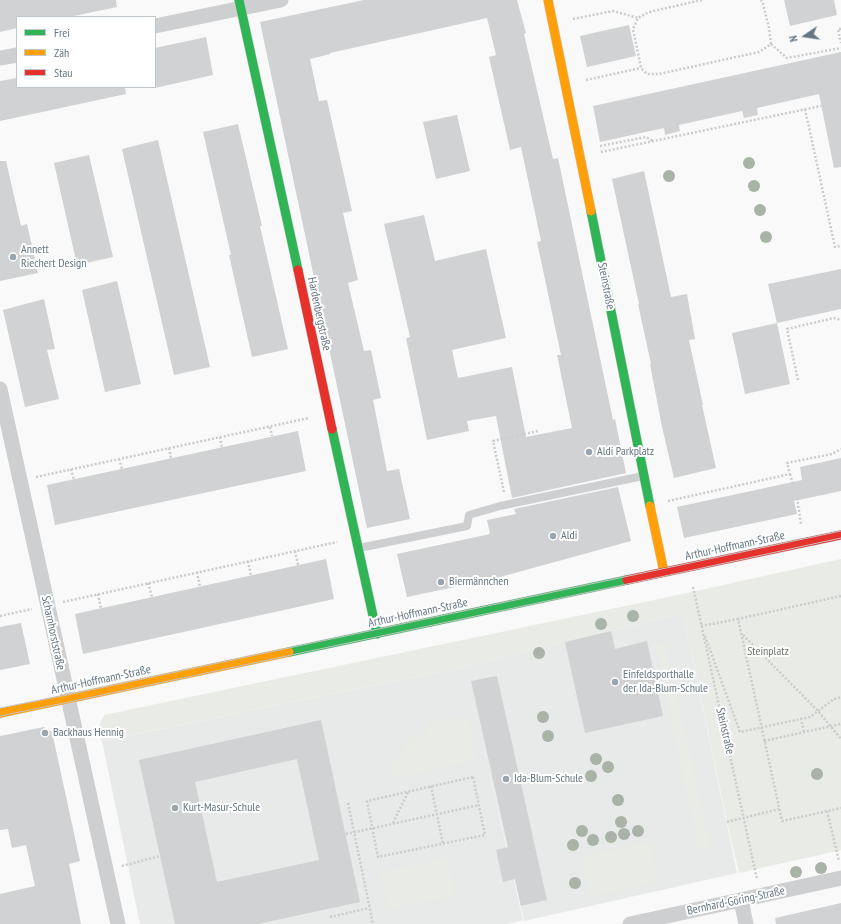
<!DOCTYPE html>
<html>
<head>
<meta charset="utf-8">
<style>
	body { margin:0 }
	#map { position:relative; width:841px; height:924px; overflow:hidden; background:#f9f9f9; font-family:"PT Sans Narrow",sans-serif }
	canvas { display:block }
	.legend { position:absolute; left:16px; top:16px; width:140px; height:72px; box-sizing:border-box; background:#fff; border:1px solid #c1c8cd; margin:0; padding:5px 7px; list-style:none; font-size:12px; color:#657683 }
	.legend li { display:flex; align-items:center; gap:8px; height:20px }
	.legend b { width:20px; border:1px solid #c1c8cd }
	.north { position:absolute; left:785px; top:16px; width:40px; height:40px; -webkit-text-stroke:3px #fff; paint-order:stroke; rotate:257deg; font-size:11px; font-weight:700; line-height:16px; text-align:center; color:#657683 }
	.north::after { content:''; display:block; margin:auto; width:14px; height:18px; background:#657683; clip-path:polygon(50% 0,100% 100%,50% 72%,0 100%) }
</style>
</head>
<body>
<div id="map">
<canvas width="841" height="924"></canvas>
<ul class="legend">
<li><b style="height:5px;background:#30b455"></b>Frei</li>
<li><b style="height:5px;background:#ff9f0a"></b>Zäh</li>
<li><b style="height:5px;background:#e5322d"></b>Stau</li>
</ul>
<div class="north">N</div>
</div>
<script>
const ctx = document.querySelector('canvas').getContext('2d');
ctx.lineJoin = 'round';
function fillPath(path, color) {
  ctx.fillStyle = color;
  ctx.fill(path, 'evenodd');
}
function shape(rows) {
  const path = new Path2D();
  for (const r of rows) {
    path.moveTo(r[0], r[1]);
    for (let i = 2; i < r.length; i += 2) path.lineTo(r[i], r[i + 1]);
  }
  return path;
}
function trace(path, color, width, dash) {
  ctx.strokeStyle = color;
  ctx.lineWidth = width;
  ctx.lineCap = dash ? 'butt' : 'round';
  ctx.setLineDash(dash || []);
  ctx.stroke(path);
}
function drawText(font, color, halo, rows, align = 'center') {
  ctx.font = font + ' "PT Sans Narrow",sans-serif';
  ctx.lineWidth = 4;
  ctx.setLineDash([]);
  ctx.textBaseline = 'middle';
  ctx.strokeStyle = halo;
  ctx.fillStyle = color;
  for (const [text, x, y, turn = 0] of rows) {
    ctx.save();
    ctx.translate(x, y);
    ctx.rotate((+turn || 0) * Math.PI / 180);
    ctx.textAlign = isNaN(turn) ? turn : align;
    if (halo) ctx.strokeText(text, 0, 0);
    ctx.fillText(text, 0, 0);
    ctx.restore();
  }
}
const built = shape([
	[683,613,737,873,524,921,480,732,523,920,507,924,140,924,102,741,464,667]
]);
const green = shape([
	[841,559,841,850,739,873,727,822,683,613,464,667,101,741,99,725,104,715,678,595],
	[666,643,711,849,699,852,655,645],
	[468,716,476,760,395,778,392,769,393,762,401,753,402,749,409,742,415,738,427,736,425,724],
	[650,842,659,881,590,897,581,857],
	[447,857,455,895,388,910,380,873]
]);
const building = shape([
	[0,0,116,0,117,7,69,17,17,17,17,28,0,32],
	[364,0,517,0,526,33,524,34,553,159,558,158,613,420,615,419,626,473,512,498,496,416,467,421,469,431,427,440,406,338,410,337,384,224,424,215,435,261,486,249,506,338,452,350,458,378,512,367,526,437,572,428,557,355,561,355,537,242,541,241,521,147,510,150,489,57,496,55,487,18,330,53,330,54,310,59,319,101,327,100,352,211,343,213,358,280,348,283,364,351,371,350,381,398,373,400,387,471,399,469,410,519,367,528,260,22],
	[784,0,834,0,837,15,790,26],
	[629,25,636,56,587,67,580,36],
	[206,37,213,75,155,88,155,48],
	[841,52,841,167,834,168,819,94,757,108,758,115,744,118,742,111,679,125,680,131,665,135,664,128,600,142,593,106],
	[17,78,17,87,125,87,126,94,0,121,0,81],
	[457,115,470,171,436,179,423,122],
	[238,124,262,226,260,226,288,349,252,357,229,255,231,255,203,132],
	[158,140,210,367,174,375,122,149],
	[89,155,113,257,77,265,54,163],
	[0,161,6,161,21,226,27,224,38,273,0,281],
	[644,171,671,297,687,294,695,339,689,340,703,405,702,405,716,468,674,478,662,427,650,364,651,364,638,304,639,304,612,179],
	[841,269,841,309,777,323,790,384,745,394,732,333,777,323,768,284],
	[117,281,141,384,105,392,82,290],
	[44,299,55,349,47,350,59,399,25,407,3,310],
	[298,431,306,471,55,525,47,485],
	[841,458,841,491,794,501,797,514,684,538,677,507,802,480,800,467],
	[618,487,631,541,493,579,407,597,397,554,490,534,487,520,516,514,514,509],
	[326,559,334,599,83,654,75,614],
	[21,623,30,664,0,670,0,627],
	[611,631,615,649,647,641,663,716,585,733,565,642],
	[497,676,547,900,521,906,515,879,503,882,496,850,508,847,471,681],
	[321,720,360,902,258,924,175,924,139,760],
	[297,759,319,860,217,882,195,782],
	[44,727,52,732,80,861,69,864,81,924,0,924,0,894,35,886,26,845,12,848,8,829,0,830,0,736],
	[841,903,841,924,776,924,775,918]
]);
const path = shape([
	[702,0,649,12,638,18,633,29,641,68,647,74,659,74,759,52,771,44,769,28,763,4,761,0],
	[573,19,613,11,638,18],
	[841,29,838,29,841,43],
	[771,44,787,58,841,48],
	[586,80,641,68],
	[805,109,835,247,841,246],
	[600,146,646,137,653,141],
	[601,152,821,106],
	[798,380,787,329,834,318,841,320],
	[270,427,272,436],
	[220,437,222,447],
	[169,448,171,458],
	[119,459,122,469],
	[71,469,74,480],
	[790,474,793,484],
	[36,477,309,418],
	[504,492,493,441,538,431],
	[797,498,801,524],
	[668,501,790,474,787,463,832,454,841,449],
	[295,551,298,565],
	[248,561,251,576],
	[197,572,200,587],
	[148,583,152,597],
	[693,587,757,879],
	[98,594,101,609],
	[841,596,738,619,782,821,841,808],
	[63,602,337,542],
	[0,616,32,609],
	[701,626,738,619],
	[743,635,818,711,841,739],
	[705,636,740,732,810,717,834,699,841,697],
	[801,718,804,732],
	[764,741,841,724],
	[473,777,485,835,378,857,367,801,473,777],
	[431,786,443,844],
	[348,803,373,924],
	[827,811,839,861],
	[727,822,779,809],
	[393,823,408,792],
	[346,834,479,805],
	[122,866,160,856],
	[330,917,369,908]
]);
const lane = shape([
	[359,548,467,526,469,515,500,506,643,476]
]);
const street = shape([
	[155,26,281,0],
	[0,58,17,55],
	[0,389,118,924],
	[741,900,746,924],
	[630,924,841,878]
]);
const fast = shape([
	[239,0,298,270],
	[591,211,650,506],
	[332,429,377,634],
	[289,652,627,580]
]);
const slow = shape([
	[548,0,591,211],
	[650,506,664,572],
	[0,713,289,652]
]);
const jam = shape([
	[298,270,332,429],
	[627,580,841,535]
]);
const tram = shape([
	[0,708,67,695,841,531],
	[0,716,69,702,665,576,841,538]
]);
const trees = [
	[749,163],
	[669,176],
	[754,186],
	[760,210],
	[766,237],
	[633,616],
	[601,624],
	[539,653],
	[543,717],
	[548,736],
	[596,759],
	[608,767],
	[817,774],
	[591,776],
	[618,800],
	[621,822],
	[582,831],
	[638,831],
	[624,834],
	[611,837],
	[593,840],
	[573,845],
	[821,868],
	[796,872],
	[575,883]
];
const markers = [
	[13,257,4,"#99a4ac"],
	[589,452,4,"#99a4ac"],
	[553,536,4,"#99a4ac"],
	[441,582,4,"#99a4ac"],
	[615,682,4,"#99a4ac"],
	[45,733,4,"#99a4ac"],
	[506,779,4,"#99a4ac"],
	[175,808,4,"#99a4ac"]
];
const poiNames = [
	["Annett",21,250],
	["Riechert Design",21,264],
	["Aldi Parkplatz",597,452],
	["Aldi",561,536],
	["Biermännchen",449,582],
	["Einfeldsporthalle",623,675],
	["der Ida-Blum-Schule",623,689],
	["Backhaus Hennig",53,733],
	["Ida-Blum-Schule",514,779],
	["Kurt-Masur-Schule",183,808]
];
const streetNames = [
	["Steinstraße",606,286,79],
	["Hardenbergstraße",319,314,78],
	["Arthur-Hoffmann-Straße",735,546,-12],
	["Arthur-Hoffmann-Straße",418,613,-12],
	["Scharnhorststraße",53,633,78],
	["Arthur-Hoffmann-Straße",101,680,-12],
	["Steinstraße",725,731,77],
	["Bernhard-Göring-Straße",736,901,-12]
];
const parkNames = [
	["Steinplatz",768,652]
];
fillPath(built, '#e8e9e9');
fillPath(green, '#e8ebe6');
fillPath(building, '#d0d2d3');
trace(fast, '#d5d6d7', 10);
trace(slow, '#d5d6d7', 10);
trace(jam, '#d5d6d7', 10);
trace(path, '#cbcccd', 2.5, [2, 2]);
trace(lane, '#cecfd0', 8);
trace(street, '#cecfd0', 15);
trace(fast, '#30b455', 9);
trace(slow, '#ff9f0a', 9);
trace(jam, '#e5322d', 9);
trace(tram, '#c3c5c6', 1);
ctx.fillStyle = '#a9b3a7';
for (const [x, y] of trees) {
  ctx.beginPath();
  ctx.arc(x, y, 6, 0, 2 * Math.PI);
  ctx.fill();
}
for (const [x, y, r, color] of markers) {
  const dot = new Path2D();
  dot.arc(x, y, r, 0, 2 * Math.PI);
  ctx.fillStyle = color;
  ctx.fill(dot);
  trace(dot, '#fff', 1.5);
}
drawText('12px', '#657683', '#fff', poiNames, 'left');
drawText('12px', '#657683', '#fff', streetNames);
drawText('12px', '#687a64', '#fff', parkNames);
</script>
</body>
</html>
